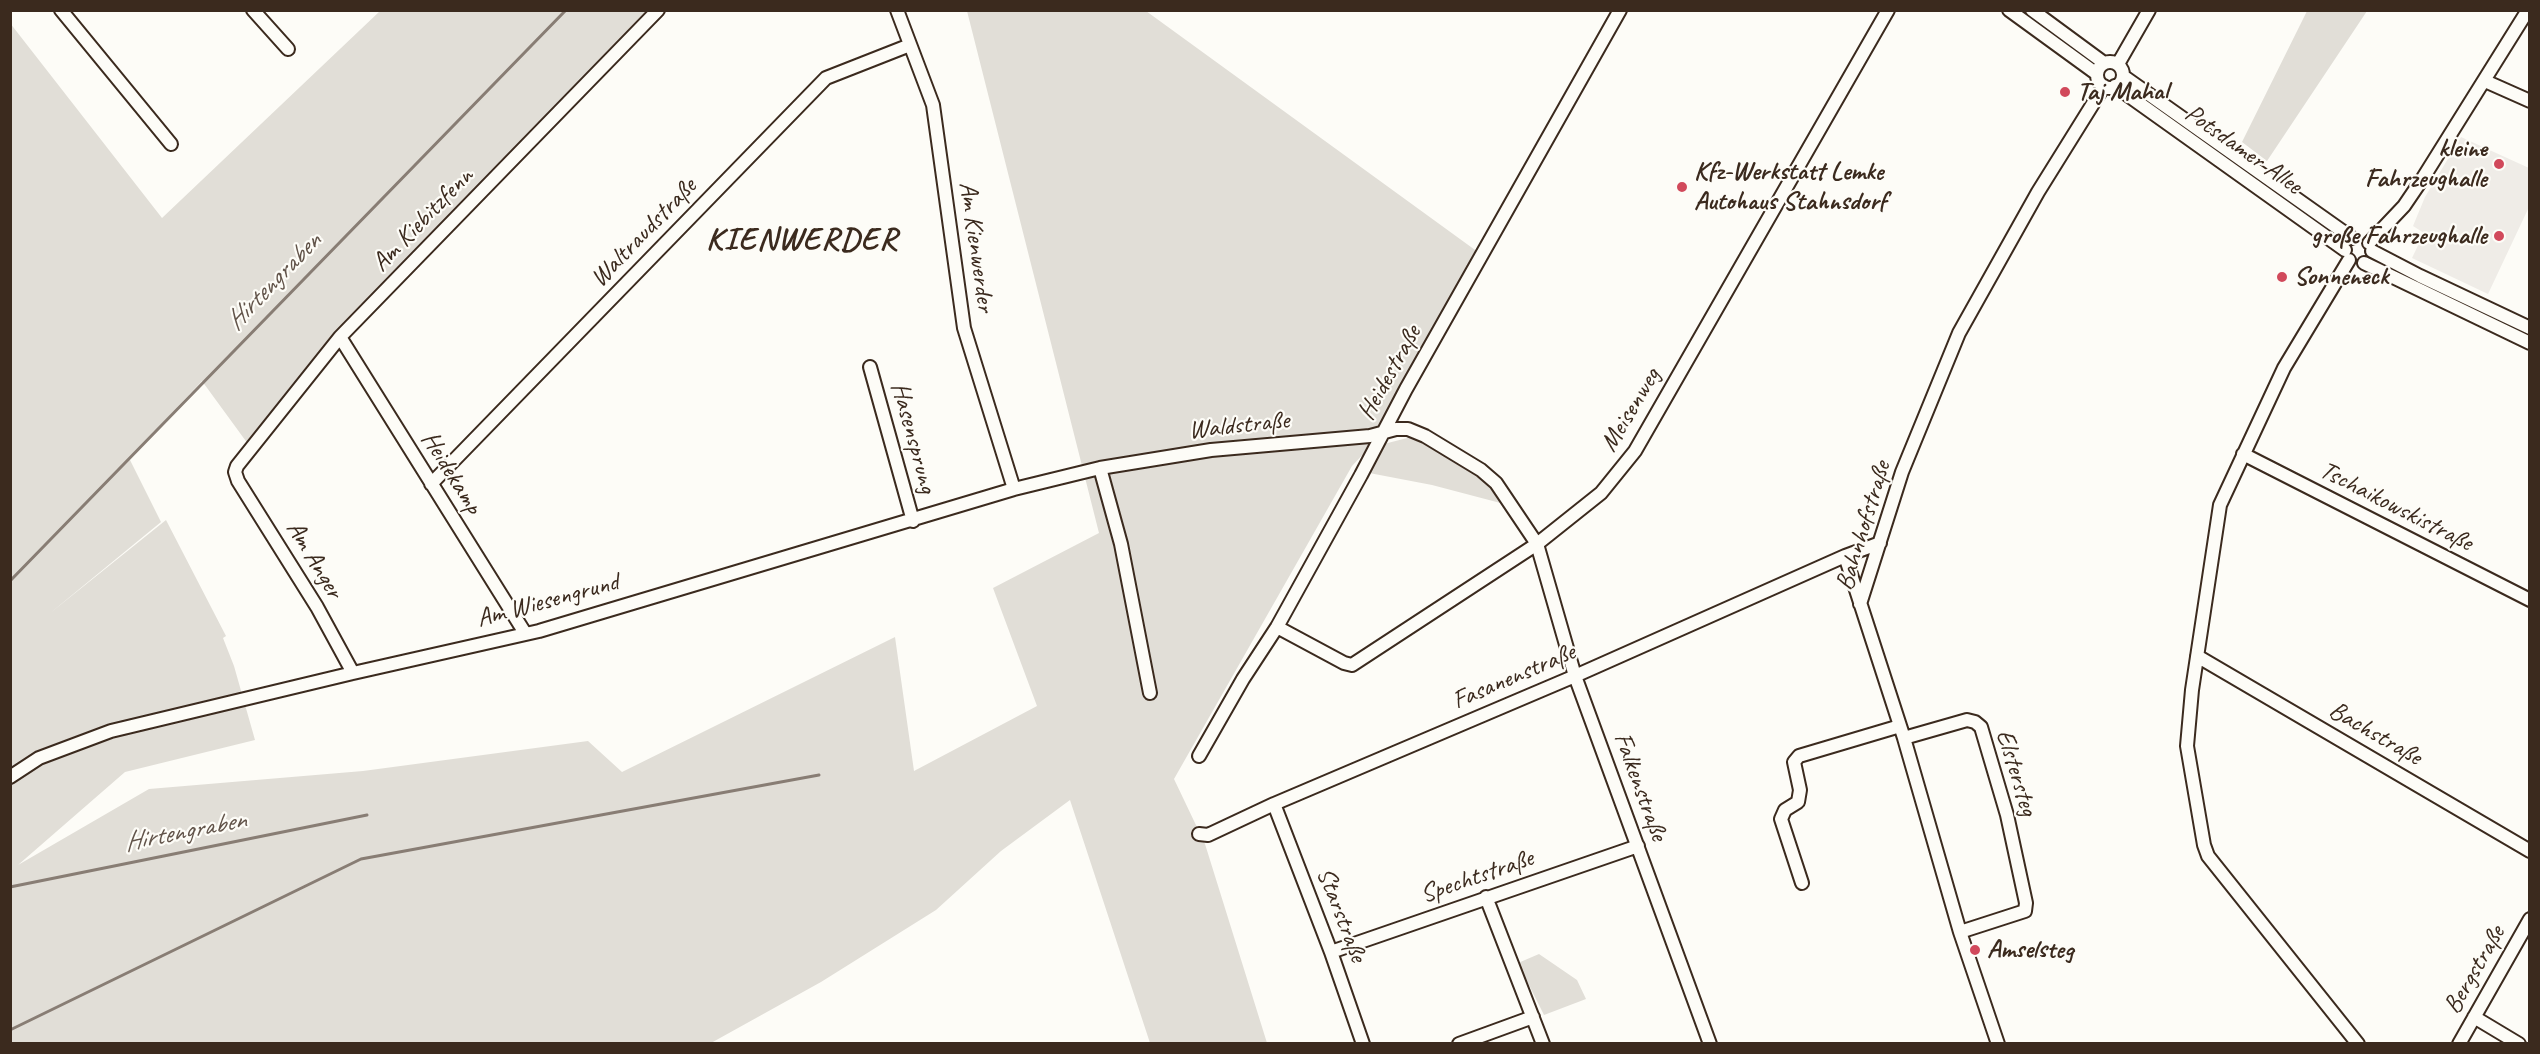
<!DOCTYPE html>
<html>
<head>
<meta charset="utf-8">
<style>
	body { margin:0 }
	#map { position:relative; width:2540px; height:1054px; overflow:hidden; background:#fdfcf7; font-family:Caveat,sans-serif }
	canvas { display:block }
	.frame { position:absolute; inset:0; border:12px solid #3b2a1e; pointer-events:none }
</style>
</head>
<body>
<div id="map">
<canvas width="2540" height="1054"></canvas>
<div class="frame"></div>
</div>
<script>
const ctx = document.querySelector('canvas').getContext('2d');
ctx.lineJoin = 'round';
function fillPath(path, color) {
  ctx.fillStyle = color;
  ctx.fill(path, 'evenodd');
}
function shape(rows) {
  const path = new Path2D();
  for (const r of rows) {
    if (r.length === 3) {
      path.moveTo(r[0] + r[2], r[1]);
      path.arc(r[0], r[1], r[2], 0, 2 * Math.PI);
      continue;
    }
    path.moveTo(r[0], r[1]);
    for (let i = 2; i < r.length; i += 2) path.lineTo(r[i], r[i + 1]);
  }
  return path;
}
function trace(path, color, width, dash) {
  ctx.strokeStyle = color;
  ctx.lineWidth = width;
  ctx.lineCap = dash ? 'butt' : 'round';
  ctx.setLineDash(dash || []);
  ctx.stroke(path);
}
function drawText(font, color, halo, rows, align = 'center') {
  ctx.font = font + ' Caveat,sans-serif';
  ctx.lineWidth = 4.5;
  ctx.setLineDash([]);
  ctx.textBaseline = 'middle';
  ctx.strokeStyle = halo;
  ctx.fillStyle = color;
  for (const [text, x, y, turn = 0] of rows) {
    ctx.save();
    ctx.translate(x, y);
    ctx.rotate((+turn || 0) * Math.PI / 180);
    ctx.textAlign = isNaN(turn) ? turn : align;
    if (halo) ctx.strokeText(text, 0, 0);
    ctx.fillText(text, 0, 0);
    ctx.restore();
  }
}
const built = shape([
	[2461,137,2529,168,2529,207,2488,294,2412,258,2424,233,2413,226,2425,197]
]);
const green = shape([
	[380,11,654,11,337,336,248,444,202,381,129,458,161,522,49,614,166,520,226,636,223,638,234,666,255,740,125,772,18,865,149,789,363,771,588,741,622,772,895,637,914,771,1037,706,993,588,1099,533,967,11,1146,11,1482,255,1384,432,1352,466,1174,779,1205,844,1267,1043,1150,1043,1070,800,1001,851,936,910,821,982,711,1043,11,1043,10,23,162,218],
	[2307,11,2367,11,2267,161,2242,142],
	[1415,436,1480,472,1508,505,1432,485,1364,472,1380,445],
	[1539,954,1577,980,1586,999,1544,1015,1518,963]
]);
const stream = shape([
	[10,581,566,10],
	[10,887,367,815],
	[10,1030,361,859,819,775]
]);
const minor = shape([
	[61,10,171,144],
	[253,10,288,49],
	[897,10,933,105,964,328,1014,489],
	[2009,10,2097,74],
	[2032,10,2104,63],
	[2110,75,13],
	[2118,64,2149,10],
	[2123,76,2352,238],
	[2485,81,2530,101],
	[2115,86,2345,250],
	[2369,243,2404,206,2423,178,2528,10],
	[2372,251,2420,276,2530,328],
	[2349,260,2284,368,2220,505,2192,690,2187,746,2204,845,2208,856,2358,1044],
	[2364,263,2530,343],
	[340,337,525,633],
	[870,367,913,521],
	[2243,454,2530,600],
	[1100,468,1121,544,1150,693],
	[431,484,826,78,910,45],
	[1845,556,1904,738,1960,932,1998,1044],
	[1860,604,1902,472,1959,333,2038,192,2104,86],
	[1277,627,1344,663,1352,665,1537,544,1601,493,1635,451,1888,10],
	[2197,656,2530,851],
	[353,673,317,607,238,481,235,472,237,466,340,337,658,10],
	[1904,738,1967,720,1975,722,1981,727,2007,815,2026,903,2025,911,1960,932],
	[1199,756,1243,679,1277,627,1361,475,1406,389,1620,10],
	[10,777,39,758,111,731,353,673,539,631,1014,489,1100,468,1211,450,1370,436,1396,429,1408,429,1425,436,1481,470,1496,483,1537,544,1575,676,1710,1044],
	[1274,804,1331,952,1363,1044],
	[1199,834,1208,835,1274,804,1575,676,1845,556,1880,543],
	[1802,883,1781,819,1785,810,1798,802,1800,790,1794,762,1799,756,1900,726],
	[1486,897,1543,1044],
	[1331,952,1638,846],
	[2474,1017,2519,1044],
	[1459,1044,1533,1017],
	[2459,1044,2530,919]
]);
const markers = [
	[2065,92,6,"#d1495b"],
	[2499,164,6,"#d1495b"],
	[1682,187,6,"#d1495b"],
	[2499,236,6,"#d1495b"],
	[2282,277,6,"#d1495b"],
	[1975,950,6,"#d1495b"]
];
const poiNames = [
	["Taj Mahal",2077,92],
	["kleine",2487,149,"right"],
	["Fahrzeughalle",2487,179,"right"],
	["Kfz-Werkstatt Lemke",1694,172],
	["Autohaus Stahnsdorf",1694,202],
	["große Fahrzeughalle",2487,236,"right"],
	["Sonneneck",2294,277],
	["Amselsteg",1987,950]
];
const streetNames = [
	["Potsdamer Allee",2243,150,35],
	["Am Kiebitzfenn",423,220,-46],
	["Waltraudstraße",644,233,-46],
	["Am Kienwerder",976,247,82],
	["Heidestraße",1390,373,-61],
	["Meisenweg",1631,410,-59],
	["Waldstraße",1239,426,-6],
	["Hasensprung",913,438,75],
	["Heidekamp",451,473,58],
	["Tschaikowskistraße",2396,507,27],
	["Bahnhofstraße",1864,526,-73],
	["Am Anger",314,560,59],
	["Am Wiesengrund",548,601,-15],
	["Fasanenstraße",1514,677,-23],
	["Bachstraße",2375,734,30],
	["Elstersteg",2016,773,73],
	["Falkenstraße",1640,787,70],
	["Spechtstraße",1477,877,-19],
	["Starstraße",1341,915,69],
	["Bergstraße",2475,970,-60]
];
const waterNames = [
	["Hirtengraben",274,282,-46],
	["Hirtengraben",185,832,-11]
];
const districtNames = [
	["KIENWERDER",802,241]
];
fillPath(built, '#efece7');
fillPath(green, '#e1ded7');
trace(stream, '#887d74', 3);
trace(minor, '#3b2a1e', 16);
trace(minor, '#fdfcf7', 12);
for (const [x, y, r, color] of markers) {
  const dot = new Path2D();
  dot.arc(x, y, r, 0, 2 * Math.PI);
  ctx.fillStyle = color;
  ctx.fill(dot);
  trace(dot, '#fdfcf7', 2);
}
drawText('bold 26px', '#3b2a1e', '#fdfcf7', poiNames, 'left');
drawText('26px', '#3b2a1e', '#fdfcf7', streetNames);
drawText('italic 27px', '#615349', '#fdfcf7', waterNames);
ctx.letterSpacing = '1.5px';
drawText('bold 32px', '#3b2a1e', '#fdfcf7', districtNames);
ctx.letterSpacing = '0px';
</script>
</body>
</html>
